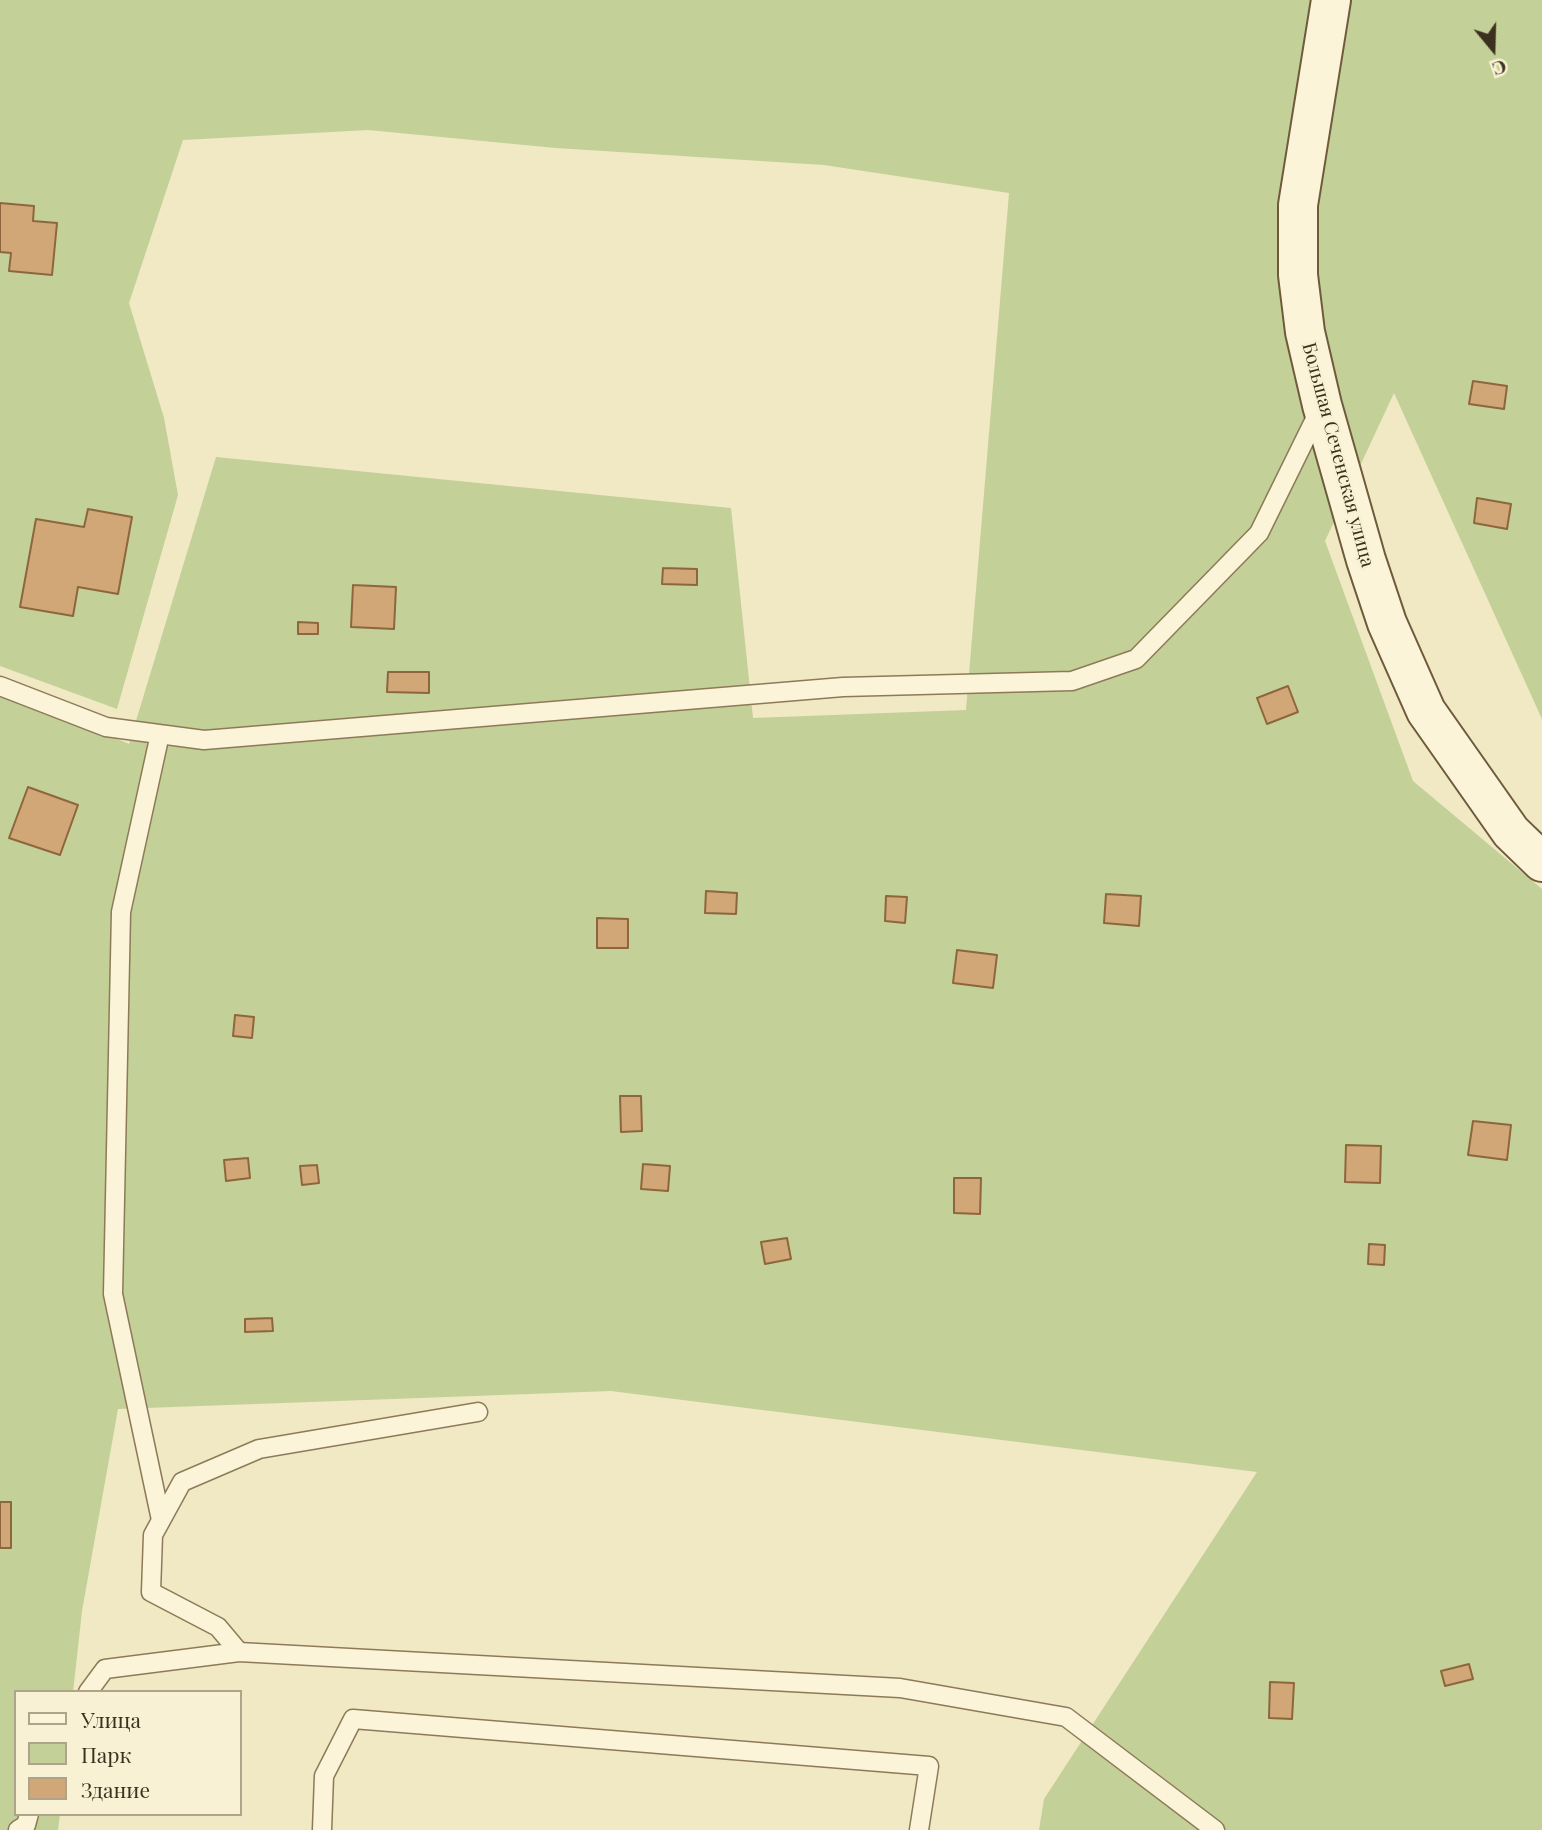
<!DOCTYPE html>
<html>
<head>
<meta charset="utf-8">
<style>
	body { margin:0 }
	#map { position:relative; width:1542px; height:1830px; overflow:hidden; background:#f1e8c4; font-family:"Playfair Display",serif }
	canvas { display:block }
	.legend { position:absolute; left:14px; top:1690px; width:228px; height:126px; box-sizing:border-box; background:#f8f1d4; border:2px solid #ada48b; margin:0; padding:9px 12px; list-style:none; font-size:21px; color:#3c301e }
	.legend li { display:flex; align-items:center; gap:14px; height:35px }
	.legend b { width:35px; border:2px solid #ada48b }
	.north { position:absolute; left:1458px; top:14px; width:70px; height:70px; -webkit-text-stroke:5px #f8f1d4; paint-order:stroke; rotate:161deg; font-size:19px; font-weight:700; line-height:28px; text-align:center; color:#3c301e }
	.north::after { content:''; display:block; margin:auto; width:24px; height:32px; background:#3c301e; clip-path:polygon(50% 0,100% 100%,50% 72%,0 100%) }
</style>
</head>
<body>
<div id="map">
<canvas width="1542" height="1830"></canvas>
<ul class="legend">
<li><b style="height:9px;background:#fbf4d8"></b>Улица</li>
<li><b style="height:19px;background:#c3d097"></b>Парк</li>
<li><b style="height:19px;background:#d1a778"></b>Здание</li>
</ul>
<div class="north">С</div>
</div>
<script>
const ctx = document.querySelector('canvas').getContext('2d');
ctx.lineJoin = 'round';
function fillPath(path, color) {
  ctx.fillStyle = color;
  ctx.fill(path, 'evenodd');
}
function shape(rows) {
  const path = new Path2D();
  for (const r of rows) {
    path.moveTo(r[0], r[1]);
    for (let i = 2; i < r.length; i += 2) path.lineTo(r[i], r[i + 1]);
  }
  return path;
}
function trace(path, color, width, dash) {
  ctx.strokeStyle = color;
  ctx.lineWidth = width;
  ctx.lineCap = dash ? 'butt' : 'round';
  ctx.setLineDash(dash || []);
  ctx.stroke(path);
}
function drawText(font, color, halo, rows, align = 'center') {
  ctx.font = font + ' "Playfair Display",serif';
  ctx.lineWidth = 5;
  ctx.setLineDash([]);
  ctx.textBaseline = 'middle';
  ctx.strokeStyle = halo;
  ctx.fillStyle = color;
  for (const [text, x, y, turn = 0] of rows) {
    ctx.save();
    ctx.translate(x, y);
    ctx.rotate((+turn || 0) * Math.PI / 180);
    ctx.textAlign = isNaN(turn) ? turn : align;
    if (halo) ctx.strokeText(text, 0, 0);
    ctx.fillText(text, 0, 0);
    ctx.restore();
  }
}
const green = shape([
	[0,0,1542,0,1542,719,1394,393,1325,541,1413,781,1542,889,1542,1830,1039,1830,1044,1799,1257,1472,611,1391,118,1409,82,1611,73,1692,16,1692,16,1814,60,1814,58,1830,0,1830,0,688,129,744,216,457,731,508,753,718,966,710,1009,193,824,165,556,148,368,130,183,140,129,303,164,418,178,495,117,709,0,666]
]);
const building = shape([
	[0,203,34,206,33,221,57,223,52,275,9,271,11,253,0,252,0,203],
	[1473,381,1507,386,1504,409,1469,404,1473,381],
	[1477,498,1511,504,1507,529,1474,523,1477,498],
	[88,509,132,517,118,594,78,587,73,616,20,607,36,519,84,527,88,509],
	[663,568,697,569,697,585,662,584,663,568],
	[353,585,396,587,394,629,351,627,353,585],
	[298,622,318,623,318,634,298,634,298,622],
	[388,672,429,672,429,693,387,692,388,672],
	[1288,686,1298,712,1267,724,1257,698,1288,686],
	[28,787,78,805,60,855,9,838,28,787],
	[706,891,737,893,736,914,705,913,706,891],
	[1106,894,1141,896,1139,926,1104,923,1106,894],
	[886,896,907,897,905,923,885,921,886,896],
	[597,918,628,919,628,948,597,948,597,918],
	[957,950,997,955,993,988,953,983,957,950],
	[235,1015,254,1017,252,1038,233,1036,235,1015],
	[620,1096,641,1096,642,1131,621,1132,620,1096],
	[1473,1121,1511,1125,1507,1160,1468,1155,1473,1121],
	[1346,1145,1381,1146,1380,1183,1345,1182,1346,1145],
	[248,1158,250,1178,226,1181,224,1160,248,1158],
	[643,1164,670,1166,668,1191,641,1189,643,1164],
	[317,1165,319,1183,302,1185,300,1166,317,1165],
	[954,1178,981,1178,980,1214,954,1213,954,1178],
	[787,1238,791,1259,765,1264,761,1242,787,1238],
	[1369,1244,1385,1245,1384,1265,1368,1264,1369,1244],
	[272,1318,273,1331,245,1332,245,1319,272,1318],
	[0,1502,11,1502,11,1548,0,1548,0,1502],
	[1469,1664,1473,1679,1445,1686,1441,1671,1469,1664],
	[1270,1682,1294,1683,1292,1719,1269,1718,1270,1682]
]);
const lane = shape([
	[0,686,106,727,204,740,843,687,1072,681,1136,659,1259,533,1319,411],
	[160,734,121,912,113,1294,161,1520],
	[239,1652,218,1627,151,1592,153,1535,182,1482,259,1449,478,1412],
	[88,1692,105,1669,239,1652,900,1688,1066,1717,1215,1830],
	[18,1830,26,1825,29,1814],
	[322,1830,324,1776,353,1719,929,1766,919,1830]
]);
const secondary = shape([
	[1331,0,1298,205,1298,275,1305,332,1322,405,1366,560,1387,623,1426,711,1511,832,1542,862]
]);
const streetNames = [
	["Большая Сеченская улица",1338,455,75]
];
fillPath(green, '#c3d097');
fillPath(building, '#d1a778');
trace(building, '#8e663d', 2);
trace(lane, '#8d7a59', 21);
trace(secondary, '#6f5b3c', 42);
trace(lane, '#fbf4d8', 18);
trace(secondary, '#fbf4d8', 38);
drawText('19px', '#3c301e', '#f8f1d4', streetNames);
</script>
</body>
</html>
